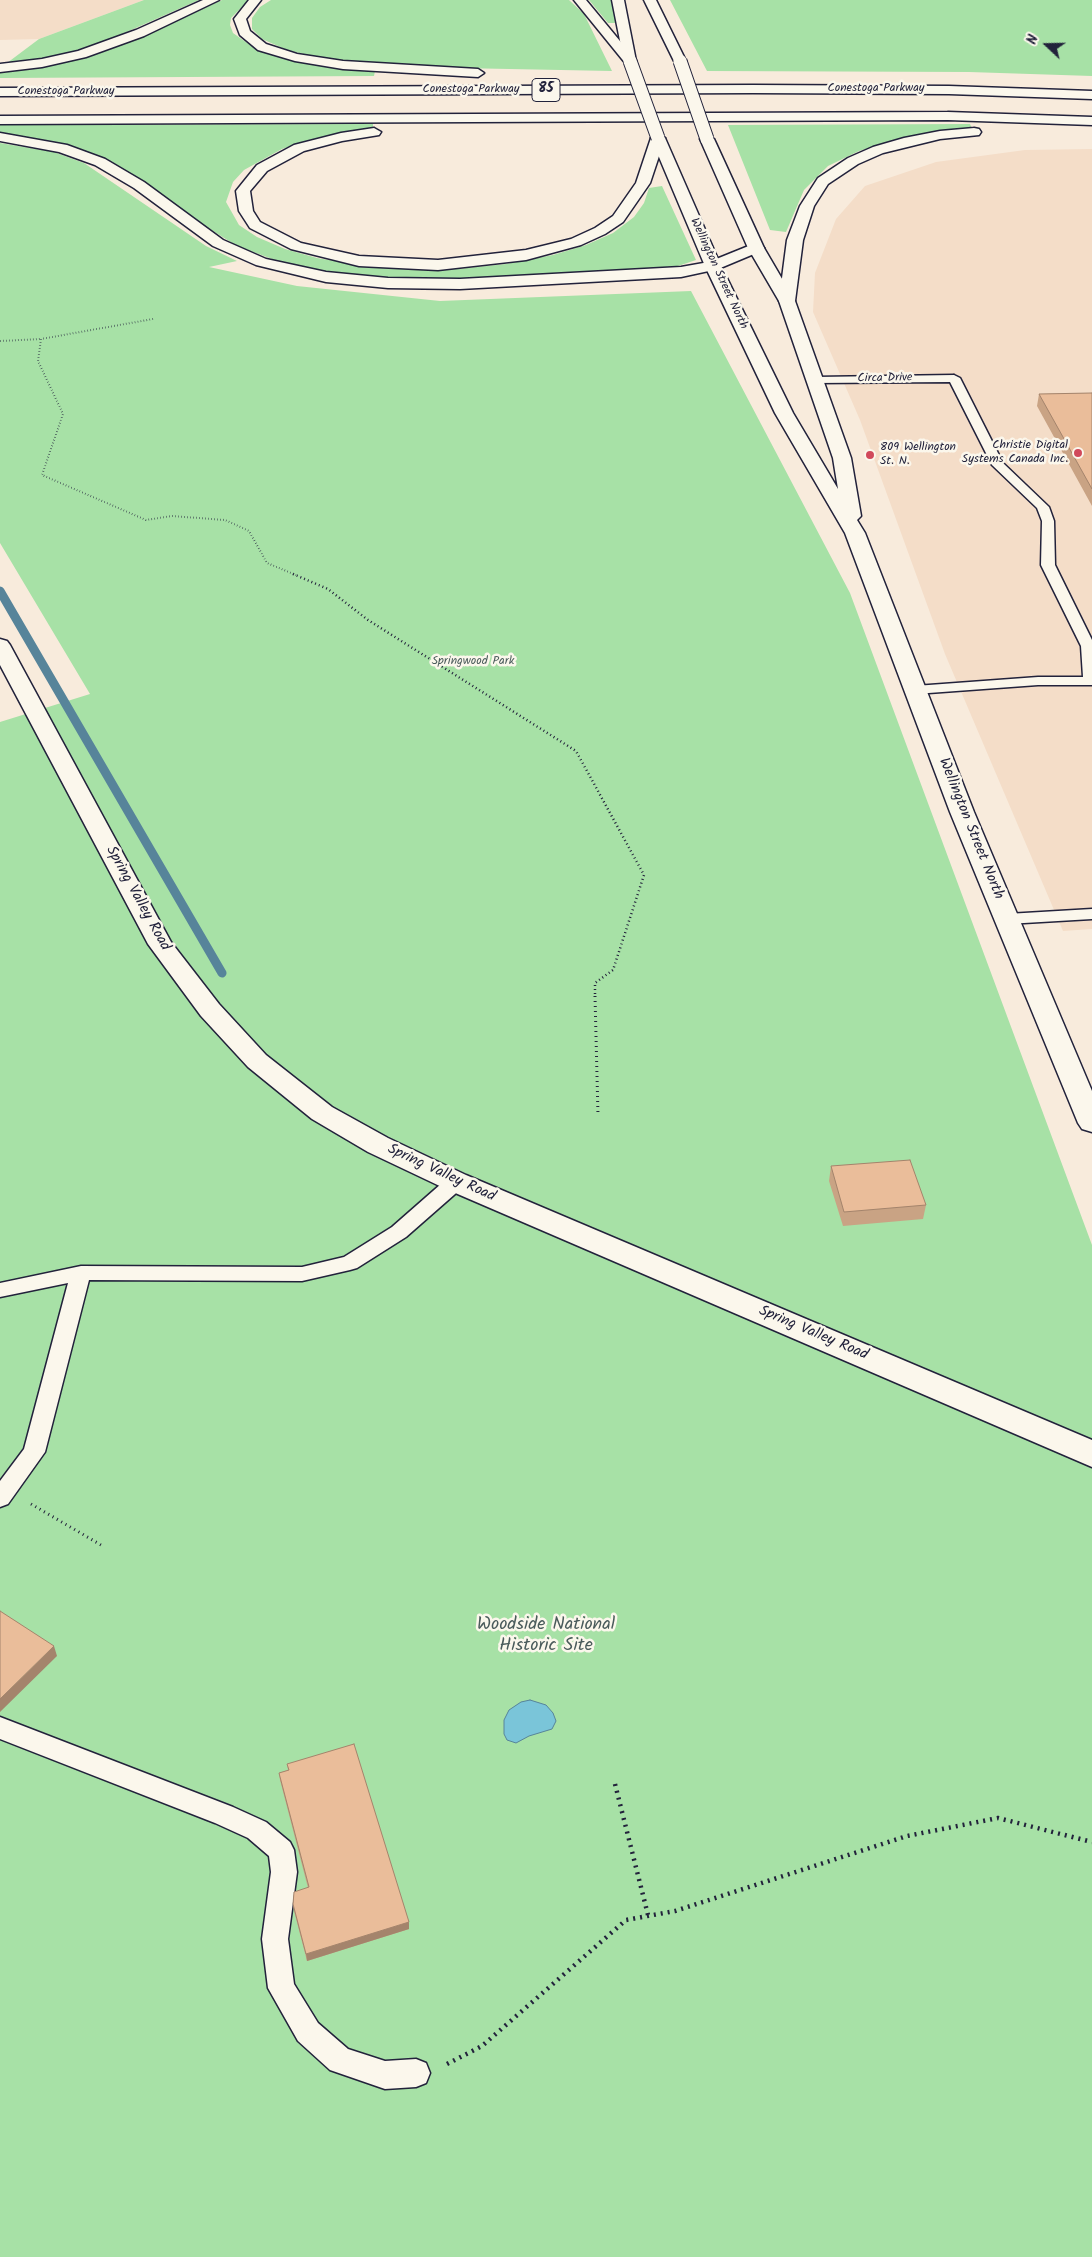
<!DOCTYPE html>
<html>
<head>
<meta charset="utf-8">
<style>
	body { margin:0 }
	#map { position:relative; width:1092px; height:2257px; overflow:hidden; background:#f8ebdc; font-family:Kalam,sans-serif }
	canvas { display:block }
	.north { position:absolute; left:1022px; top:20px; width:50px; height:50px; -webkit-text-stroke:4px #fbf7ec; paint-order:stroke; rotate:291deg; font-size:14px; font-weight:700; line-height:20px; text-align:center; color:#22223b }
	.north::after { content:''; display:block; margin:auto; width:18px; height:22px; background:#22223b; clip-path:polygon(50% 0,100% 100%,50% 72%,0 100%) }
</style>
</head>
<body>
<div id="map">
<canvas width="1092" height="2257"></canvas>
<div class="north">N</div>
</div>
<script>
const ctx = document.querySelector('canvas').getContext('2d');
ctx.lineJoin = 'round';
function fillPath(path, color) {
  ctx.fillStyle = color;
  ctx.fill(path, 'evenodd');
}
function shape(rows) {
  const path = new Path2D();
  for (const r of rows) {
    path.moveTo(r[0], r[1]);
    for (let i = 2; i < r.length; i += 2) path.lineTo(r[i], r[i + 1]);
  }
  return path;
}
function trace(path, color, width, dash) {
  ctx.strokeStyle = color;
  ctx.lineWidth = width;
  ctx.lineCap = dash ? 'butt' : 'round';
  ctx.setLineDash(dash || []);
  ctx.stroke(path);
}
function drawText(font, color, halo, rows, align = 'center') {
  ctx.font = font + ' Kalam,sans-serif';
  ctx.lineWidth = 5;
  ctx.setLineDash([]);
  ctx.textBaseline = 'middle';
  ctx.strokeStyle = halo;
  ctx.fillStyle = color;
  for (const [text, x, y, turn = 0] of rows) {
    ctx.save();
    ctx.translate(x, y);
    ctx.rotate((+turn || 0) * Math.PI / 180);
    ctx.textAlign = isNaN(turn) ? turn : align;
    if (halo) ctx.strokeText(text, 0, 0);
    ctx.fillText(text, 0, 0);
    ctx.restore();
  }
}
const built = shape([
	[0,0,144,0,39,39,0,40],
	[1092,149,1092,929,1063,931,945,654,860,420,813,312,815,273,836,219,865,186,936,162,1025,150]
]);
const green = shape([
	[144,0,199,0,95,46,50,59,3,66,39,39],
	[222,0,249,0,231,18,230,25,233,33,253,47,287,59,313,65,375,71,374,76,0,78,0,73,40,68,89,57,134,40],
	[271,0,569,0,584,14,612,71,407,67,320,58,287,50,262,39,252,29,252,18,260,7],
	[589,0,611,0,616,23,608,23],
	[670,0,1092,0,1092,76,969,72,707,71],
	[373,124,373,127,309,140,282,149,244,170,233,182,226,202,239,225,257,237,285,249,317,258,353,264,400,269,457,269,506,264,553,255,586,245,613,233,634,217,644,203,649,188,662,186,696,260,678,266,652,269,468,280,416,280,328,273,283,263,237,246,197,221,126,171,95,155,71,147,0,134,0,125],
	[970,124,972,129,896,140,859,151,828,166,804,190,786,232,770,230,728,125],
	[0,143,54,152,84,163,206,246,237,261,209,267,297,286,440,301,691,291,850,593,1092,1245,1092,2257,0,2257,0,722,90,694,0,543]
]);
const water = shape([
	[530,1700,546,1705,553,1713,556,1721,552,1729,529,1736,516,1743,507,1740,504,1734,504,1720,509,1710,521,1702,530,1700]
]);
const stream = shape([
	[0,591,222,973]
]);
const pathFar3 = shape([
	[153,319,41,339,38,361,63,414,42,475,146,520,172,516,225,520,249,531,267,563,296,575],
	[0,341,41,339]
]);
const pathFar2 = shape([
	[293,574,328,589,368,620,576,751,644,875,613,970,595,983,595,997]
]);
const pathFar1 = shape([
	[595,996,598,1115],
	[31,1504,101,1545]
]);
const path = shape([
	[615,1784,648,1915],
	[447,2064,482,2046,626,1920,675,1911,907,1836,998,1818,1092,1842]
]);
const service = shape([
	[954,375,960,378,1003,463,1049,507,1054,521,1055,565,1092,640,1092,685,1038,685,915,694,908,690,915,686,1038,677,1083,677,1081,646,1041,565,1042,521,1037,508,992,465,950,382,816,383,810,380,816,377,954,375],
	[1092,909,1092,919,1007,924,1001,923,999,919,1001,915,1007,914,1092,909],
	[456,1175,463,1177,466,1182,463,1187,406,1237,357,1268,350,1270,302,1281,89,1280,45,1452,8,1504,0,1507,0,1481,24,1449,68,1283,0,1297,0,1283,81,1266,302,1267,344,1257,392,1227,449,1177,456,1175],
	[0,1717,233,1807,266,1822,290,1842,294,1850,297,1872,288,1939,294,1984,318,2023,348,2049,385,2061,416,2059,426,2063,430,2073,426,2083,416,2087,385,2089,330,2070,298,2041,268,1988,262,1939,271,1872,269,1856,248,1838,215,1823,0,1739,0,1717]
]);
const minor = shape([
	[0,639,7,641,10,645,171,942,219,1004,266,1055,332,1107,388,1138,466,1175,1092,1440,1092,1467,446,1189,368,1152,312,1119,248,1067,201,1016,148,944,0,665,0,639]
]);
const tertiary = shape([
	[756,243,761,245,764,248,795,301,851,458,861,516,857,520,865,533,974,812,1092,1091,1092,1132,1082,1129,1078,1123,950,812,845,533,775,413,705,266,708,263,713,261,718,263,721,266,793,413,838,489,833,458,779,301,748,248,751,245,756,243]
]);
const secondary = shape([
	[612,0,624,0,636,61,634,64,630,65,624,61,612,0],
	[644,0,656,0,686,61,684,64,680,65,674,61,644,0],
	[658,134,665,138,721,266,718,269,713,271,708,269,705,266,651,138,658,134],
	[707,135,714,139,764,248,761,251,756,253,751,251,748,248,700,139,707,135]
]);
const motorway = shape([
	[203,0,219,0,144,36,86,57,42,67,0,72,0,64,42,59,78,51,136,30,203,0],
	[249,0,261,0,246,19,250,31,266,44,297,54,343,61,478,69,484,73,478,77,343,69,295,61,258,50,240,35,234,19,249,0],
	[574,0,586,0,634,58,636,61,634,64,626,64,574,0],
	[753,85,949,86,1092,91,1092,99,949,94,753,93,0,96,0,88,753,85],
	[948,112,1092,117,1092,125,948,120,0,124,0,116,948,112],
	[374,128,381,132,379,135,342,141,304,151,267,171,250,191,253,211,260,222,301,243,359,256,438,260,526,250,571,239,595,228,613,216,636,183,651,138,658,134,665,138,650,183,623,222,605,234,581,245,526,260,438,270,359,266,291,249,250,228,239,211,236,191,257,165,294,145,341,133,374,128],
	[974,128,979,129,981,132,979,135,940,139,883,153,858,164,828,184,814,206,803,240,795,301,793,304,787,306,781,304,779,301,787,240,800,206,818,178,848,158,873,147,904,138,940,131,974,128],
	[0,133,67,145,105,159,144,182,223,240,266,259,326,272,388,278,460,279,681,267,709,262,756,243,761,245,764,248,761,251,718,269,681,277,460,289,388,288,326,282,256,265,213,246,134,188,95,165,59,152,0,141,0,133]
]);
const secondaryBridge = shape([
	[630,61,658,138],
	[680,61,707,139]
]);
const wall = shape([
	[1092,393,1092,506,1037,406,1039,394],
	[831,1166,926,1205,923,1219,843,1226,829,1181],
	[287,1764,409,1922,409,1929,307,1961,294,1911,293,1904,308,1888,280,1780,279,1773,288,1770]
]);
const shadedWall = shape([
	[54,1646,57,1656,0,1712,0,1699],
	[409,1922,409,1929,307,1961,306,1954]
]);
const building = shape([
	[1092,393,1092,489,1039,394,1092,393],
	[910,1160,926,1205,844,1212,831,1166,910,1160],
	[0,1611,54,1646,0,1699,0,1611],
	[354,1744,409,1922,306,1954,293,1904,294,1892,309,1887,279,1773,289,1770,287,1764,354,1744]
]);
const markers = [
	[1078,453,5,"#d1495b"],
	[870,455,5,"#d1495b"]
];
const farStreetnames = [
	["Conestoga Parkway",876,89],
	["Conestoga Parkway",471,90],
	["Conestoga Parkway",66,92],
	["Wellington Street North",718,274,65],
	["Circa Drive",885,379,-1]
];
const farPoinames = [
	["Christie Digital",1068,446],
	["Systems Canada Inc.",1068,460],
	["809 Wellington",880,448,"left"],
	["St. N.",880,462,"left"]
];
const farParknames = [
	["Springwood Park",473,662]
];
const shields = [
	[546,90,28]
];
const shieldNames = [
	["85",546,90]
];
const streetNames = [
	["Wellington Street North",970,829,68],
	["Spring Valley Road",137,899,61],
	["Spring Valley Road",441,1174,25],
	["Spring Valley Road",813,1334,23]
];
const nearParknames = [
	["Woodside National",546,1626],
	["Historic Site",546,1647]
];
fillPath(built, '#f4ddc8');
fillPath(green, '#a7e1a6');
fillPath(water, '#7ac5d9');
trace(water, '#57849a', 1);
trace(stream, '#57849a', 9);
trace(service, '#22223b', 3);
trace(minor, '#22223b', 3);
trace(tertiary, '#22223b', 3);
trace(secondary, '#22223b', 3);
trace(motorway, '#22223b', 3);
trace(pathFar3, '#22223b', 2, [0.5, 2.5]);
trace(pathFar2, '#22223b', 2.5, [1, 3]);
trace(pathFar1, '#22223b', 3, [1, 4]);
trace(path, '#22223b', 4.5, [2, 5]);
fillPath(service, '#fbf7ec');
fillPath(minor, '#fbf7ec');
fillPath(tertiary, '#fbf7ec');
fillPath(secondary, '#fbf7ec');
fillPath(motorway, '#fbf7ec');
trace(secondaryBridge, '#22223b', 15, []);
trace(secondaryBridge, '#fbf7ec', 13);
fillPath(wall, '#c9a384');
fillPath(shadedWall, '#a4846c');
fillPath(building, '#eabd9a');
trace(building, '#a4846c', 1);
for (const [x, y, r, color] of markers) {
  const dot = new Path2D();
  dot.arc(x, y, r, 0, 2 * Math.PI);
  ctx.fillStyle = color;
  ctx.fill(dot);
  trace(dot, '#fbf7ec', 2);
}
drawText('12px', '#22223b', '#fbf7ec', farStreetnames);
drawText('12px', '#22223b', '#fbf7ec', farPoinames, 'right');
drawText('12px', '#4a5b5b', '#fbf7ec', farParknames);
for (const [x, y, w] of shields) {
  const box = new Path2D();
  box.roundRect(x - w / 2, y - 11.5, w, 23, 4);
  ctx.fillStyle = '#fbf7ec';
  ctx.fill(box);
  trace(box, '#22223b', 1);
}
drawText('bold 14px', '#22223b', null, shieldNames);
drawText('15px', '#22223b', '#fbf7ec', streetNames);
drawText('18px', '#4a5b5b', '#fbf7ec', nearParknames);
</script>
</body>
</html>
